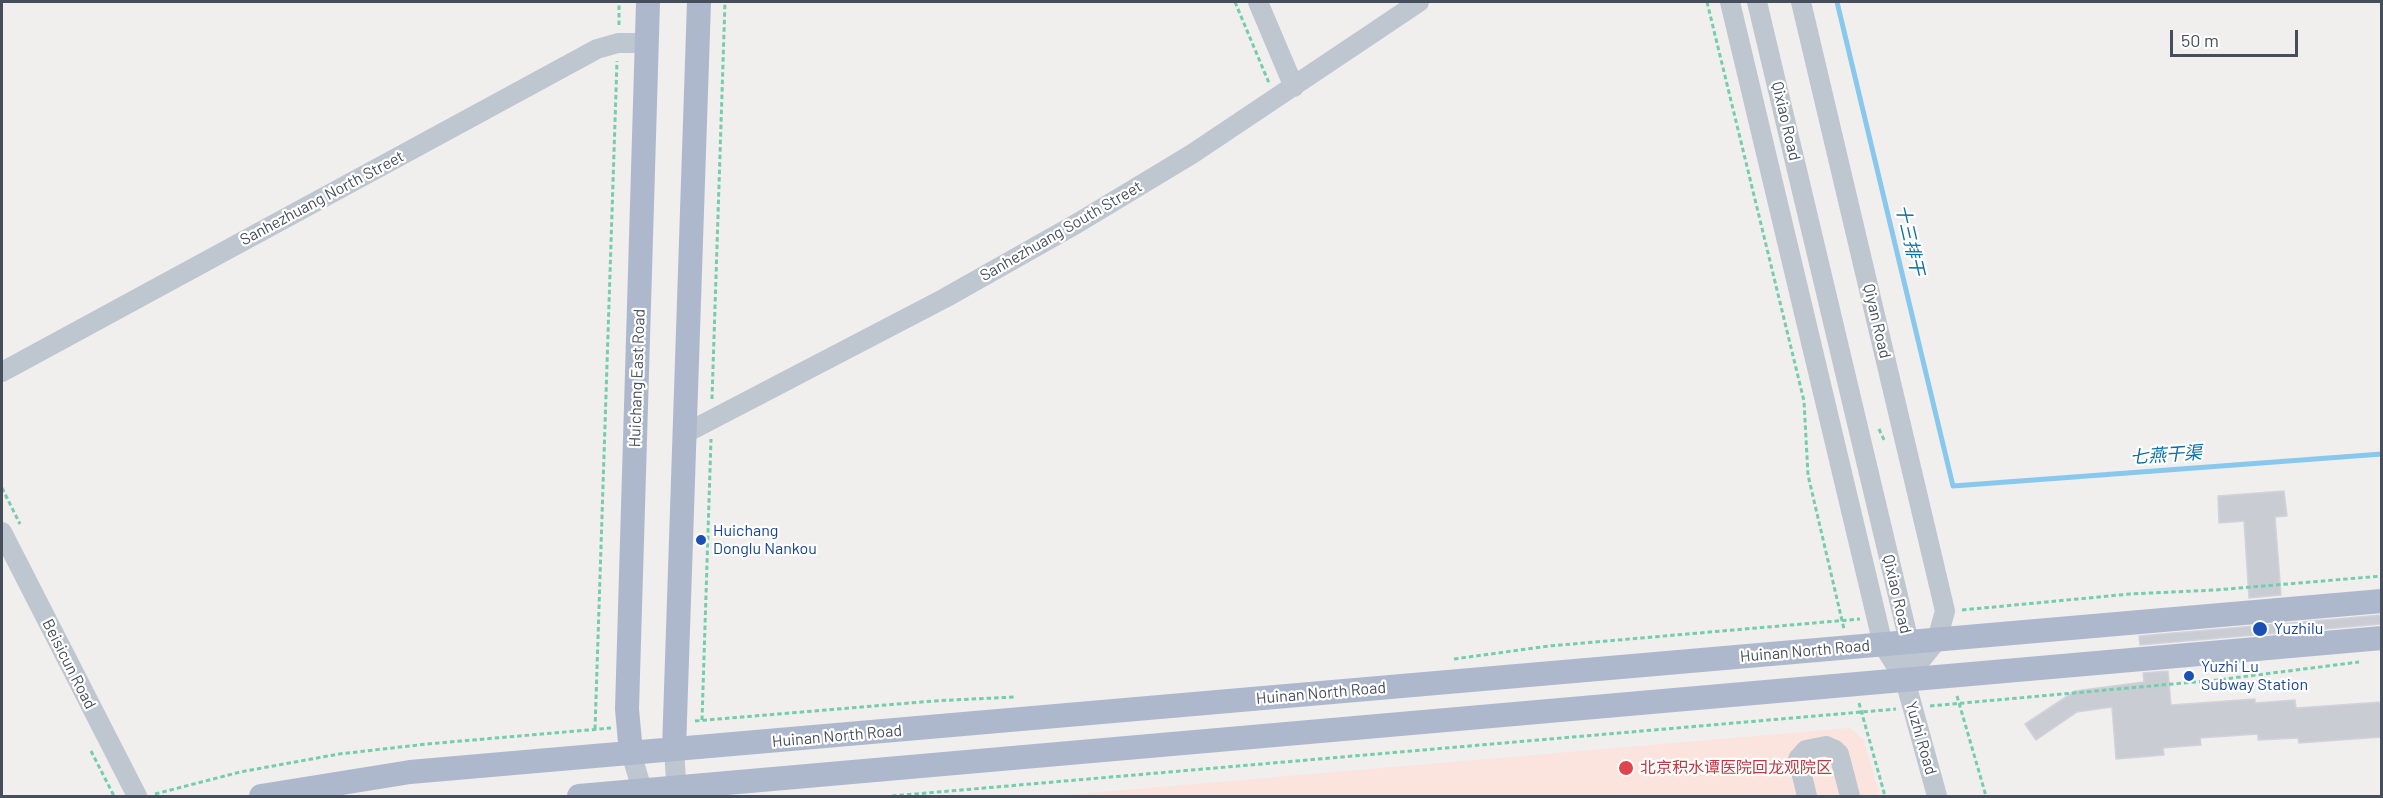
<!DOCTYPE html>
<html>
<head>
<meta charset="utf-8">
<style>
	body { margin:0 }
	#map { position:relative; width:2383px; height:798px; overflow:hidden; background:#f1eeee; font-family:Barlow,sans-serif }
	canvas { display:block }
	.frame { position:absolute; inset:0; border:3px solid #464e5b; pointer-events:none }
	.scale { position:absolute; left:2170px; top:30px; width:128px; height:27px; box-sizing:border-box; border:3px solid #464e5b; border-top:0; padding-left:8px; font-size:18px; line-height:21px; white-space:nowrap; color:#464e5b; -webkit-text-stroke:4px #fff; paint-order:stroke }
</style>
</head>
<body>
<div id="map">
<canvas width="2383" height="798"></canvas>
<div class="frame"></div>
<div class="scale">50 m</div>
</div>
<script>
const ctx = document.querySelector('canvas').getContext('2d');
ctx.lineJoin = 'round';
function fillPath(path, color) {
  ctx.fillStyle = color;
  ctx.fill(path, 'evenodd');
}
function shape(rows) {
  const path = new Path2D();
  for (const r of rows) {
    path.moveTo(r[0], r[1]);
    for (let i = 2; i < r.length; i += 2) path.lineTo(r[i], r[i + 1]);
  }
  return path;
}
function trace(path, color, width, dash) {
  ctx.strokeStyle = color;
  ctx.lineWidth = width;
  ctx.lineCap = dash ? 'butt' : 'round';
  ctx.setLineDash(dash || []);
  ctx.stroke(path);
}
function drawText(font, color, halo, rows, align = 'center') {
  ctx.font = font + ' Barlow,"Noto Sans SC",sans-serif';
  ctx.lineWidth = 4.5;
  ctx.setLineDash([]);
  ctx.textBaseline = 'middle';
  ctx.strokeStyle = halo;
  ctx.fillStyle = color;
  for (const [text, x, y, turn = 0] of rows) {
    ctx.save();
    ctx.translate(x, y);
    ctx.rotate((+turn || 0) * Math.PI / 180);
    ctx.textAlign = isNaN(turn) ? turn : align;
    if (halo) ctx.strokeText(text, 0, 0);
    ctx.fillText(text, 0, 0);
    ctx.restore();
  }
}
const medical = shape([
	[1849,728,1864,740,1880,796,1054,796]
]);
const stream = shape([
	[1837,2,1953,486,2382,454]
]);
const building = shape([
	[2284,491,2287,516,2275,517,2281,595,2249,598,2244,521,2219,523,2218,496,2284,491],
	[2382,615,2382,624,2140,645,2139,636,2382,615],
	[2168,671,2171,705,2255,699,2255,703,2295,700,2296,708,2382,702,2382,737,2299,743,2298,738,2258,740,2258,734,2200,738,2201,745,2163,748,2164,755,2116,759,2112,707,2077,712,2036,740,2025,724,2075,691,2144,682,2143,673,2168,671]
]);
const path = shape([
	[1235,2,1269,83],
	[1707,2,1804,401,1808,475,1844,629],
	[619,25,619,2],
	[712,399,725,2],
	[1879,429,1885,442],
	[2,488,20,524],
	[1962,610,2130,594,2215,590,2382,576],
	[1454,659,1549,646,1860,619],
	[1957,696,1986,796],
	[1859,703,1885,796],
	[1930,706,2217,680,2359,662],
	[702,720,711,439],
	[695,721,933,701,1014,697],
	[595,729,617,61],
	[91,751,114,796],
	[155,794,240,772,339,754,427,744,611,728],
	[892,796,1896,709]
]);
const minor = shape([
	[1258,2,1294,87],
	[1730,2,1883,645,1905,680,1937,796],
	[1757,2,1909,642,1907,656],
	[1801,2,1945,611,1937,640,1905,680],
	[2,372,597,49,618,43,647,43],
	[686,433,945,298,1076,224,1192,154,1419,2],
	[2,532,137,796],
	[674,749,677,796],
	[631,753,644,796],
	[1807,796,1798,759,1806,750,1826,746,1835,750,1839,754,1850,796]
]);
const major = shape([
	[674,749,699,2],
	[631,753,627,709,648,2],
	[261,796,410,772,2382,601],
	[579,796,2382,638]
]);
const markers = [
	[701,540,6,"#1a4fb4"],
	[2260,629,8,"#1a4fb4"],
	[2189,676,6,"#1a4fb4"],
	[1626,768,8,"#e0444e"]
];
const streetNames = [
	["Qixiao Road",1786,121,77],
	["Sanhezhuang North Street",322,198,-28],
	["Sanhezhuang South Street",1061,231,-30],
	["Qiyan Road",1877,321,77],
	["Huichang East Road",637,378,-88],
	["Qixiao Road",1897,594,77],
	["Huinan North Road",1805,651,-5],
	["Beisicun Road",69,664,63],
	["Huinan North Road",1321,693,-5],
	["Huinan North Road",837,736,-5],
	["Yuzhi Road",1921,738,74]
];
const transitNames = [
	["Huichang",713,531],
	["Donglu Nankou",713,549],
	["Yuzhilu",2274,629],
	["Yuzhi Lu",2201,667],
	["Subway Station",2201,685]
];
const healthNames = [
	["北京积水谭医院回龙观院区",1640,768]
];
const waterNames = [
	["十三排干",1910,240,77],
	["七燕干渠",2166,455,-4]
];
fillPath(medical, '#fbe4dd');
trace(stream, '#88c8ec', 5);
fillPath(building, '#caccd4');
trace(building, '#d2d3da', 1.5);
trace(path, '#73cdae', 3, [4.5, 3]);
trace(minor, '#bec6d0', 20);
trace(major, '#adb8cd', 24);
for (const [x, y, r, color] of markers) {
  const dot = new Path2D();
  dot.arc(x, y, r, 0, 2 * Math.PI);
  ctx.fillStyle = color;
  ctx.fill(dot);
  trace(dot, '#fff', 2);
}
drawText('16px', '#464e5b', '#fff', streetNames);
drawText('16px', '#164399', '#fff', transitNames, 'left');
drawText('16px', '#be3a42', '#fff', healthNames, 'left');
drawText('italic 18px', '#0b70a9', '#fff', waterNames);
</script>
</body>
</html>
